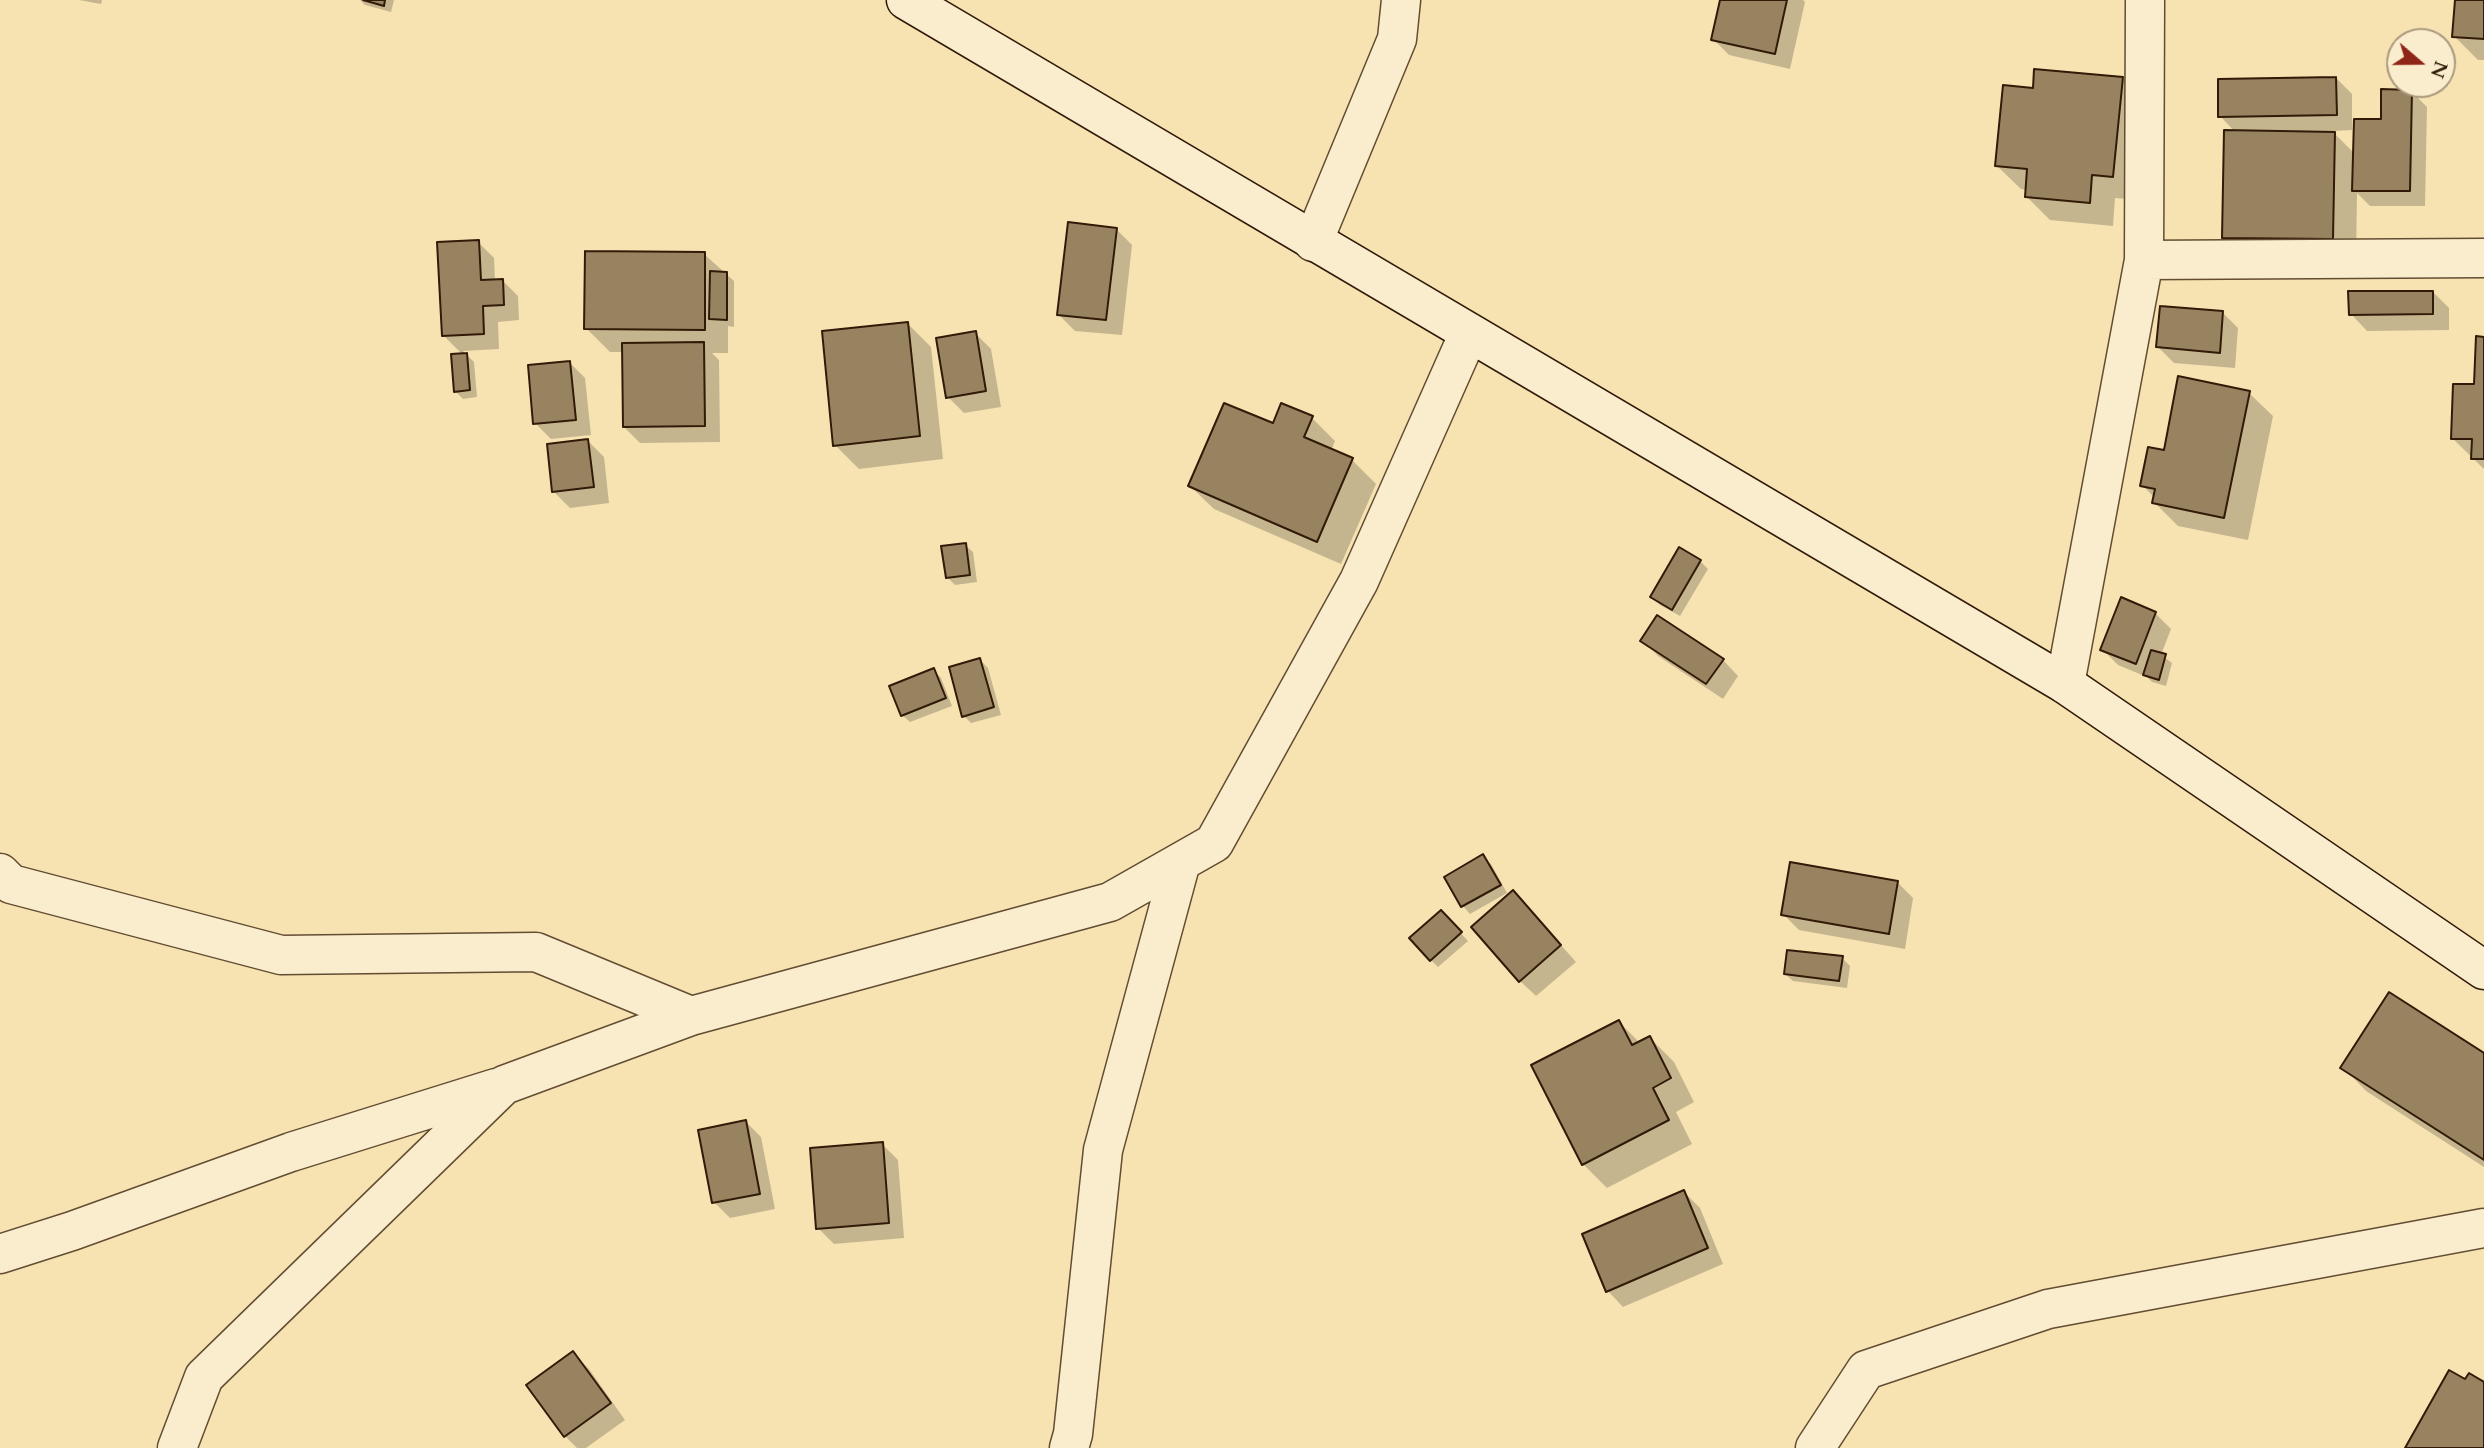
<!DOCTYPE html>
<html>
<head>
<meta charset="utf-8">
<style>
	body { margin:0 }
	#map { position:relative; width:2484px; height:1448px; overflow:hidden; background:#f7e3b2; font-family:Cardo,serif }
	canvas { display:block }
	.north { position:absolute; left:2386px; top:28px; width:70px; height:70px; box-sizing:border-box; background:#faedcd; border:2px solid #aa997e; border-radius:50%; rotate:110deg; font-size:19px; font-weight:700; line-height:28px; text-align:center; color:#311a08 }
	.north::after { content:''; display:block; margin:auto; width:24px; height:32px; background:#8f2418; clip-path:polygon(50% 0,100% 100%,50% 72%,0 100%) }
</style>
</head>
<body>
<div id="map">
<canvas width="2484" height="1448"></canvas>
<div class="north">N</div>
</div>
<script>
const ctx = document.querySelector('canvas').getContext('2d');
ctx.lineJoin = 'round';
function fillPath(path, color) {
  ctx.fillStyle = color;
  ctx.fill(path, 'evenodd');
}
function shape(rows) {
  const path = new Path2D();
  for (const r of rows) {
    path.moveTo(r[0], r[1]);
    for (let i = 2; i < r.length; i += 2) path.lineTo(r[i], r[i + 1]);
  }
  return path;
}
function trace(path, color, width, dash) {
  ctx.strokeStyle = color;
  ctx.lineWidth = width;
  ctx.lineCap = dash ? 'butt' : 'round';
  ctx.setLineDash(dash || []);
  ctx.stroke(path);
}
const shadow = shape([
	[79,0,102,0,101,4],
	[360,0,394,0,391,12,365,5],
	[1721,0,1803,0,1805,2,1790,69,1729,55,1713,39],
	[2457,0,2484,0,2484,60,2478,60,2454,36],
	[2122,78,2146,102,2137,200,2115,198,2113,226,2050,220,2027,197,2027,190,2021,189,1997,166,2035,90],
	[2336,78,2352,94,2352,130,2332,131,2355,154,2411,91,2427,107,2425,206,2370,206,2357,193,2356,262,2248,261,2224,237,2235,132,2220,116],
	[1116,229,1132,245,1122,335,1075,331,1059,315],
	[478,242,494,258,495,281,502,280,518,296,519,320,498,322,499,349,463,351,474,362,477,397,463,399,455,391,463,355,444,336],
	[704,254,734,281,734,327,728,326,728,353,712,353,719,360,720,442,640,443,624,427,624,352,610,352,586,328],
	[2433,292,2449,308,2449,330,2367,331,2351,314],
	[2222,312,2238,328,2235,368,2174,363,2158,347],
	[907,323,931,347,943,459,859,469,835,445],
	[975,333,991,349,1001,407,964,413,948,397],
	[2484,339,2484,469,2452,438,2476,386],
	[569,362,585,378,591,435,551,439,535,423],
	[2249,393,2273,416,2248,540,2178,526,2154,502,2155,498,2142,485,2165,452],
	[1312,418,1335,441,1331,451,1352,460,1376,484,1341,564,1214,509,1190,486,1273,426],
	[588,441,604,457,609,503,570,508,554,492],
	[965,545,973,552,977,582,955,585,947,577],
	[1679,549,1700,561,1708,569,1680,616,1660,605,1652,597],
	[2155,613,2171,629,2161,655,2172,663,2166,686,2152,682,2147,677,2118,665,2102,649],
	[1643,640,1723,660,1738,676,1723,699,1658,656],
	[980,660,988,668,1001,715,971,723,964,716],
	[933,670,941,678,952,706,910,722,902,715],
	[1483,857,1491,864,1507,893,1470,914,1463,906,1446,877],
	[1897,882,1913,898,1905,949,1799,930,1783,914],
	[1529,909,1576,962,1536,996,1520,981],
	[1448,919,1468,941,1438,967,1431,960],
	[1842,958,1850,966,1847,988,1793,981,1785,974],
	[1619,1022,1640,1043,1650,1038,1674,1062,1694,1102,1676,1112,1692,1144,1607,1188,1583,1164],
	[2484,1055,2484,1167,2366,1091,2343,1067],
	[745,1121,761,1137,775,1209,730,1218,714,1202],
	[882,1144,898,1160,904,1238,834,1244,818,1228],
	[1684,1192,1700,1208,1723,1264,1623,1307,1608,1291],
	[573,1353,589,1369,625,1420,586,1448,577,1448,565,1436]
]);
const building = shape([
	[363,0,385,0,384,6,363,0],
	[1720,0,1787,0,1775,54,1711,40,1720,0],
	[2455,0,2484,0,2484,39,2452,37,2455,0],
	[2034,69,2123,77,2113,177,2092,175,2090,203,2025,197,2027,169,1995,166,2003,85,2033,88,2034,69],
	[2336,77,2337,115,2218,117,2218,79,2336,77],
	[2381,89,2412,90,2410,191,2352,191,2354,119,2381,119,2381,89],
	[2224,130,2335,132,2333,239,2222,238,2224,130],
	[1068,222,1117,228,1106,320,1057,315,1068,222],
	[479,240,481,280,503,279,504,305,483,306,484,334,442,336,437,242,479,240],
	[585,251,705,252,705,330,584,329,585,251],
	[710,271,727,272,727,320,709,319,710,271],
	[2348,291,2433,291,2433,314,2349,315,2348,291],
	[2160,306,2223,311,2220,353,2156,347,2160,306],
	[908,322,920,436,833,446,822,331,908,322],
	[976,331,986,391,946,398,936,338,976,331],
	[2476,336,2484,337,2484,459,2471,459,2472,439,2451,439,2453,384,2474,384,2476,336],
	[704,342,705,426,623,427,622,343,704,342],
	[467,353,470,390,454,392,451,354,467,353],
	[570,361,576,420,533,424,528,365,570,361],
	[2178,376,2250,391,2224,518,2152,503,2155,489,2140,486,2148,447,2164,450,2178,376],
	[1224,403,1273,423,1281,403,1313,416,1304,437,1353,458,1317,542,1188,486,1224,403],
	[588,439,594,487,552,492,547,444,588,439],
	[966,543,970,575,946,578,941,546,966,543],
	[1679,547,1701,560,1672,610,1650,597,1679,547],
	[2121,597,2156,612,2136,664,2100,650,2121,597],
	[1657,615,1724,659,1706,684,1640,641,1657,615],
	[2151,650,2166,654,2159,680,2143,675,2151,650],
	[980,658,994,707,962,717,949,667,980,658],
	[934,668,946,698,901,716,889,686,934,668],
	[1483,854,1501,885,1461,907,1444,877,1483,854],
	[1790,862,1898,881,1889,934,1781,915,1790,862],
	[1513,890,1561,945,1519,982,1471,927,1513,890],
	[1441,910,1462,932,1430,961,1409,938,1441,910],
	[1787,950,1843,956,1839,981,1784,974,1787,950],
	[2389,992,2484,1053,2484,1160,2340,1068,2389,992],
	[1619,1020,1632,1045,1650,1036,1671,1078,1653,1088,1669,1120,1582,1165,1531,1065,1619,1020],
	[746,1120,760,1194,712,1203,698,1130,746,1120],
	[883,1142,889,1223,816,1229,810,1148,883,1142],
	[1684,1190,1708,1248,1606,1292,1582,1234,1684,1190],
	[573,1351,611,1403,564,1437,526,1385,573,1351],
	[2449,1370,2465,1379,2469,1373,2484,1382,2484,1448,2405,1448,2449,1370]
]);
const minor = shape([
	[1313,242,1397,39,1401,0],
	[2144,260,2145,0],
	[2065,684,2144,260,2484,258],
	[0,873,11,884,281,955,536,952,691,1016,1110,902,1214,843,1359,581,1469,333],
	[0,1254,72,1231,291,1152,496,1088],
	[177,1448,204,1377,504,1085,691,1016],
	[1069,1448,1073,1434,1103,1150,1181,862],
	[1815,1448,1866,1370,2048,1309,2484,1228]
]);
const secondary = shape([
	[906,0,2065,684,2484,970]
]);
fillPath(shadow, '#0003');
fillPath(building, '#988360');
trace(building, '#311a08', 2);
trace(minor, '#624c32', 41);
trace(secondary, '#311a08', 41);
trace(minor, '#faedcd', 38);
trace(secondary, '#faedcd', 38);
</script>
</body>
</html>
